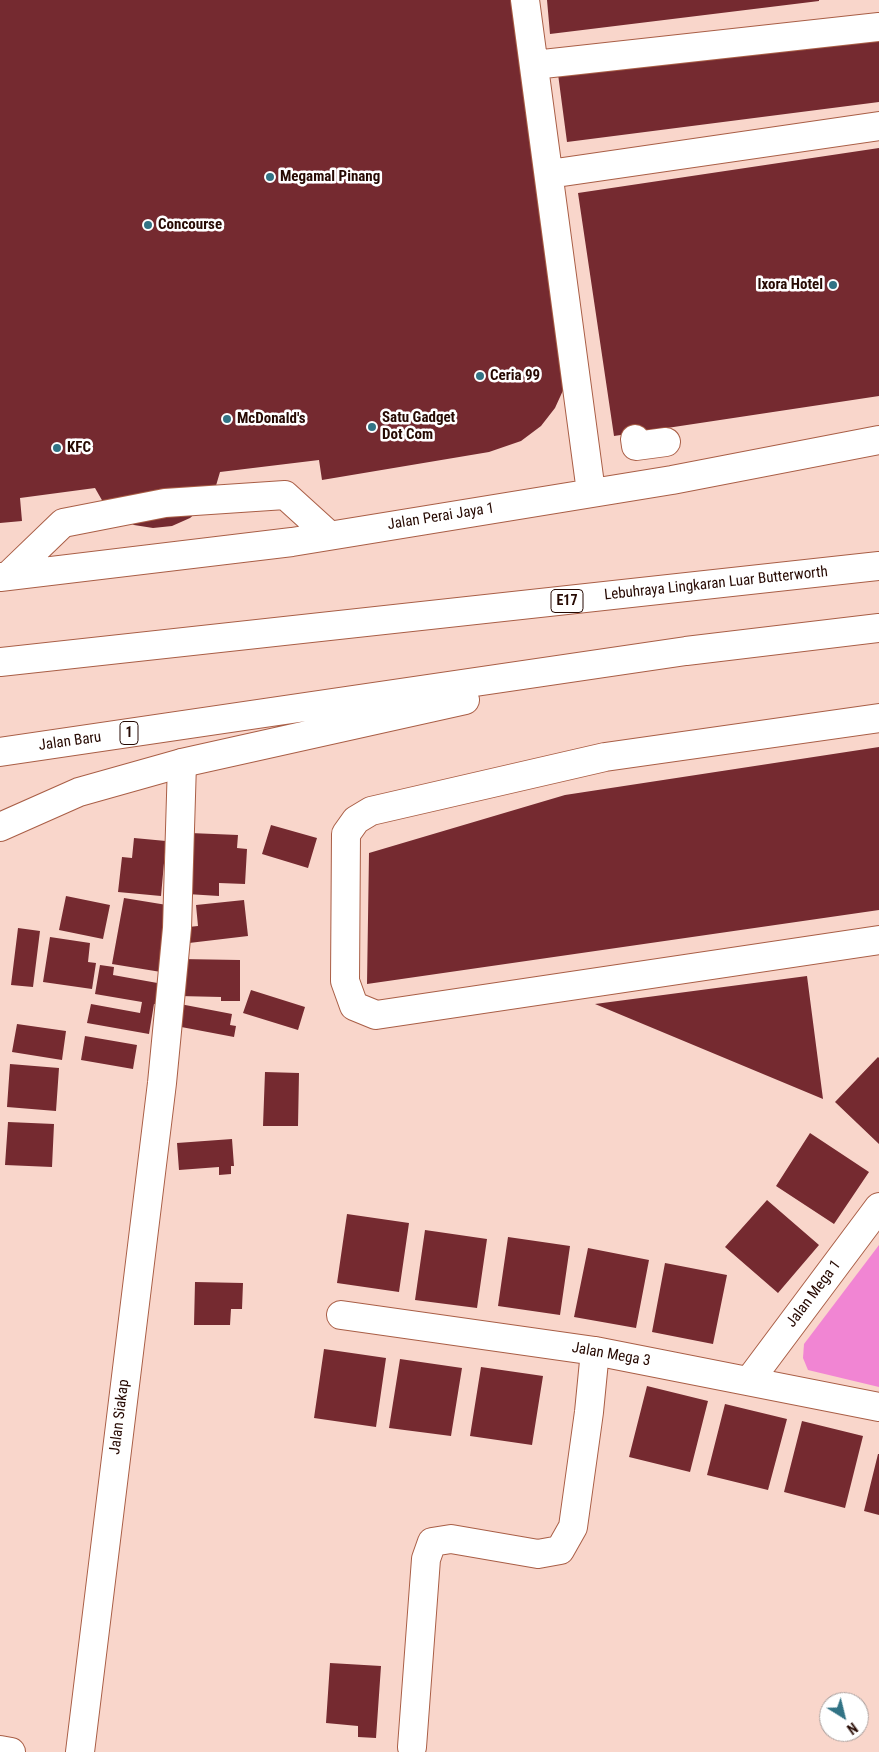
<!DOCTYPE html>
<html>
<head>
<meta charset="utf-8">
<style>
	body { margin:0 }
	#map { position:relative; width:879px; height:1752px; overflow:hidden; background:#f9d6cb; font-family:"Roboto Condensed",sans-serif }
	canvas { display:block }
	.north { position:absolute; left:819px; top:1692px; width:50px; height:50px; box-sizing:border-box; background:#fff; border:1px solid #a89d9a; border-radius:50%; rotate:144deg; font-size:14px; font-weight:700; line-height:20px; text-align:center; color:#260902 }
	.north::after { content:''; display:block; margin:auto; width:18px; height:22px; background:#317385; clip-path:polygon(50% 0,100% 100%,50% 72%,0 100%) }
</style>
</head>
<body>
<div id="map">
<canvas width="879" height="1752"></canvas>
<div class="north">N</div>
</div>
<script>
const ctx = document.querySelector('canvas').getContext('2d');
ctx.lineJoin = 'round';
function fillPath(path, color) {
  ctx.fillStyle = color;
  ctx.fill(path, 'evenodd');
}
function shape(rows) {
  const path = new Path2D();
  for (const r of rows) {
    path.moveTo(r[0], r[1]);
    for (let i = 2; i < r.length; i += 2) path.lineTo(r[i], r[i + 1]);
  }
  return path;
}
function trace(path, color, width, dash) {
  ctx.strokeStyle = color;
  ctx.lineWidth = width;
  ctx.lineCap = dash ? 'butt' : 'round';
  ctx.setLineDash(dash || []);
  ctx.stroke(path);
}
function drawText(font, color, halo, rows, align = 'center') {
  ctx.font = font + ' "Roboto Condensed",sans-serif';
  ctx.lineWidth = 5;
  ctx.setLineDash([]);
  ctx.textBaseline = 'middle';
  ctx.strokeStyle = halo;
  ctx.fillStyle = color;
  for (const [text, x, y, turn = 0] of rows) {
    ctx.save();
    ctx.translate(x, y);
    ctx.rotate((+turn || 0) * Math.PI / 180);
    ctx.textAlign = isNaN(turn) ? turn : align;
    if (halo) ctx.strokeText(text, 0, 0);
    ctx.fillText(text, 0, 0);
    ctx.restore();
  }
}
const green = shape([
	[879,1245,879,1387,808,1370,803,1358,804,1344]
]);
const building = shape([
	[0,0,513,0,565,386,555,408,541,426,521,441,489,452,322,480,319,460,220,472,215,489,205,505,190,518,172,526,153,528,134,525,117,516,103,502,95,488,20,498,22,521,0,523],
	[547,0,819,0,819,1,550,34],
	[879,33,879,102,567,142,558,74],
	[879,148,879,396,614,436,578,193],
	[879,747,879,910,367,984,369,853,565,795],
	[271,825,317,838,308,868,262,854],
	[190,833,238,835,237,848,247,849,245,884,219,883,219,896,187,894],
	[134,838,166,841,161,896,118,892,122,857,132,858],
	[66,896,110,905,103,939,59,930],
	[124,898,173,906,161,972,112,964],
	[244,900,248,936,189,943,188,927,198,926,196,905],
	[18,928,40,931,33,987,11,985],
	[50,937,90,943,88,962,96,963,92,989,43,982],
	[180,959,240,960,240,1001,221,1001,221,997,179,996],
	[100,965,114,967,113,975,163,984,159,1005,154,1004,149,1034,87,1023,91,1004,140,1013,142,1002,95,994],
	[807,976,823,1099,595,1004],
	[251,990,305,1007,298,1030,243,1013],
	[180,1004,232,1014,230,1025,236,1026,234,1037,176,1026],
	[17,1024,66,1031,62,1060,12,1052],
	[85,1036,137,1045,133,1069,81,1060],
	[878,1057,879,1058,879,1144,835,1102],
	[10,1064,59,1068,56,1111,7,1107],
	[265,1072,299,1073,298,1126,263,1126],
	[8,1122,54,1124,52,1167,5,1165],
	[810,1133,869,1172,834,1224,776,1186],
	[232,1139,234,1166,231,1166,231,1174,219,1175,219,1167,179,1170,177,1143],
	[767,1200,819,1245,778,1293,725,1247],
	[347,1214,409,1223,399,1292,337,1283],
	[425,1230,487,1239,477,1308,415,1300],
	[508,1237,570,1246,560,1315,498,1306],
	[588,1248,649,1260,636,1328,574,1317],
	[665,1263,727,1275,713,1344,652,1332],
	[195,1282,243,1283,242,1309,231,1309,230,1325,194,1325],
	[324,1349,386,1358,376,1427,314,1418],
	[400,1359,462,1368,451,1436,389,1428],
	[481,1367,543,1376,532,1445,470,1436],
	[647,1386,708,1401,690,1472,629,1457],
	[725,1404,787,1419,768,1490,707,1475],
	[802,1421,863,1436,845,1508,784,1492],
	[878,1454,879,1454,879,1515,864,1511],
	[330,1663,381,1666,376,1738,358,1737,358,1726,326,1723]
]);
const minor = shape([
	[525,0,591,492],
	[534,65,879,27],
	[549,174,879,126],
	[635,439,636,446,666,442],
	[8,576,63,523,165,503,285,495,329,535],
	[0,577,292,542,672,480,879,440],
	[879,718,605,757,371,811,356,820,346,834,345,981,354,1006,376,1015,879,940],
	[341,1315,595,1351,879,1407],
	[749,1381,879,1207],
	[412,1747,426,1559,432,1542,451,1539,538,1554,560,1550,573,1527,589,1412,595,1351],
	[0,1750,11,1752],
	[80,1752,162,1083,177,928,182,763]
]);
const highway = shape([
	[0,662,879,566],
	[0,752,686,651,879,628],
	[0,827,79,792,182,763,465,700]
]);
const markers = [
	[270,177,5,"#317385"],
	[148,225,5,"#317385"],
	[833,285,5,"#317385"],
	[480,376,5,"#317385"],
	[227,419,5,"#317385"],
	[372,427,5,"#317385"],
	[57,448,5,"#317385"]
];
const shields = [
	[567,601,32],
	[129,733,18]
];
const shieldNames = [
	["E17",567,601],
	["1",129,733]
];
const poiNames = [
	["Megamal Pinang",280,177],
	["Concourse",158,225],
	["Ixora Hotel",823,285,"right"],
	["Ceria 99",490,376],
	["Satu Gadget",382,418],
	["Dot Com",382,435],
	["McDonald's",237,419],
	["KFC",67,448]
];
const streetNames = [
	["Jalan Perai Jaya 1",441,517,-9],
	["Lebuhraya Lingkaran Luar Butterworth",716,584,-6],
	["Jalan Baru",70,742,-8],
	["Jalan Mega 1",814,1294,-53],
	["Jalan Mega 3",611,1355,10],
	["Jalan Siakap",120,1417,-83]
];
fillPath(green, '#f185d3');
fillPath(building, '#752a30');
trace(minor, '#a95e46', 30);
trace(highway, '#a95e46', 30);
trace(minor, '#fff', 28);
trace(highway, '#fff', 28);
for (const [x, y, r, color] of markers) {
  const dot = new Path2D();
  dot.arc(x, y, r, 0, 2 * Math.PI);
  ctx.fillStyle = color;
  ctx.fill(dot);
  trace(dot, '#fff', 2);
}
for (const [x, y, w] of shields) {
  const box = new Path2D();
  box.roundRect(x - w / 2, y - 11.5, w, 23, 4);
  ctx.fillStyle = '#fff';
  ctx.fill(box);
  trace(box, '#260902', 1);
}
drawText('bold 14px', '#260902', null, shieldNames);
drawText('bold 15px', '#260902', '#fff', poiNames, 'left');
drawText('15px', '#260902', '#fff', streetNames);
</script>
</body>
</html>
